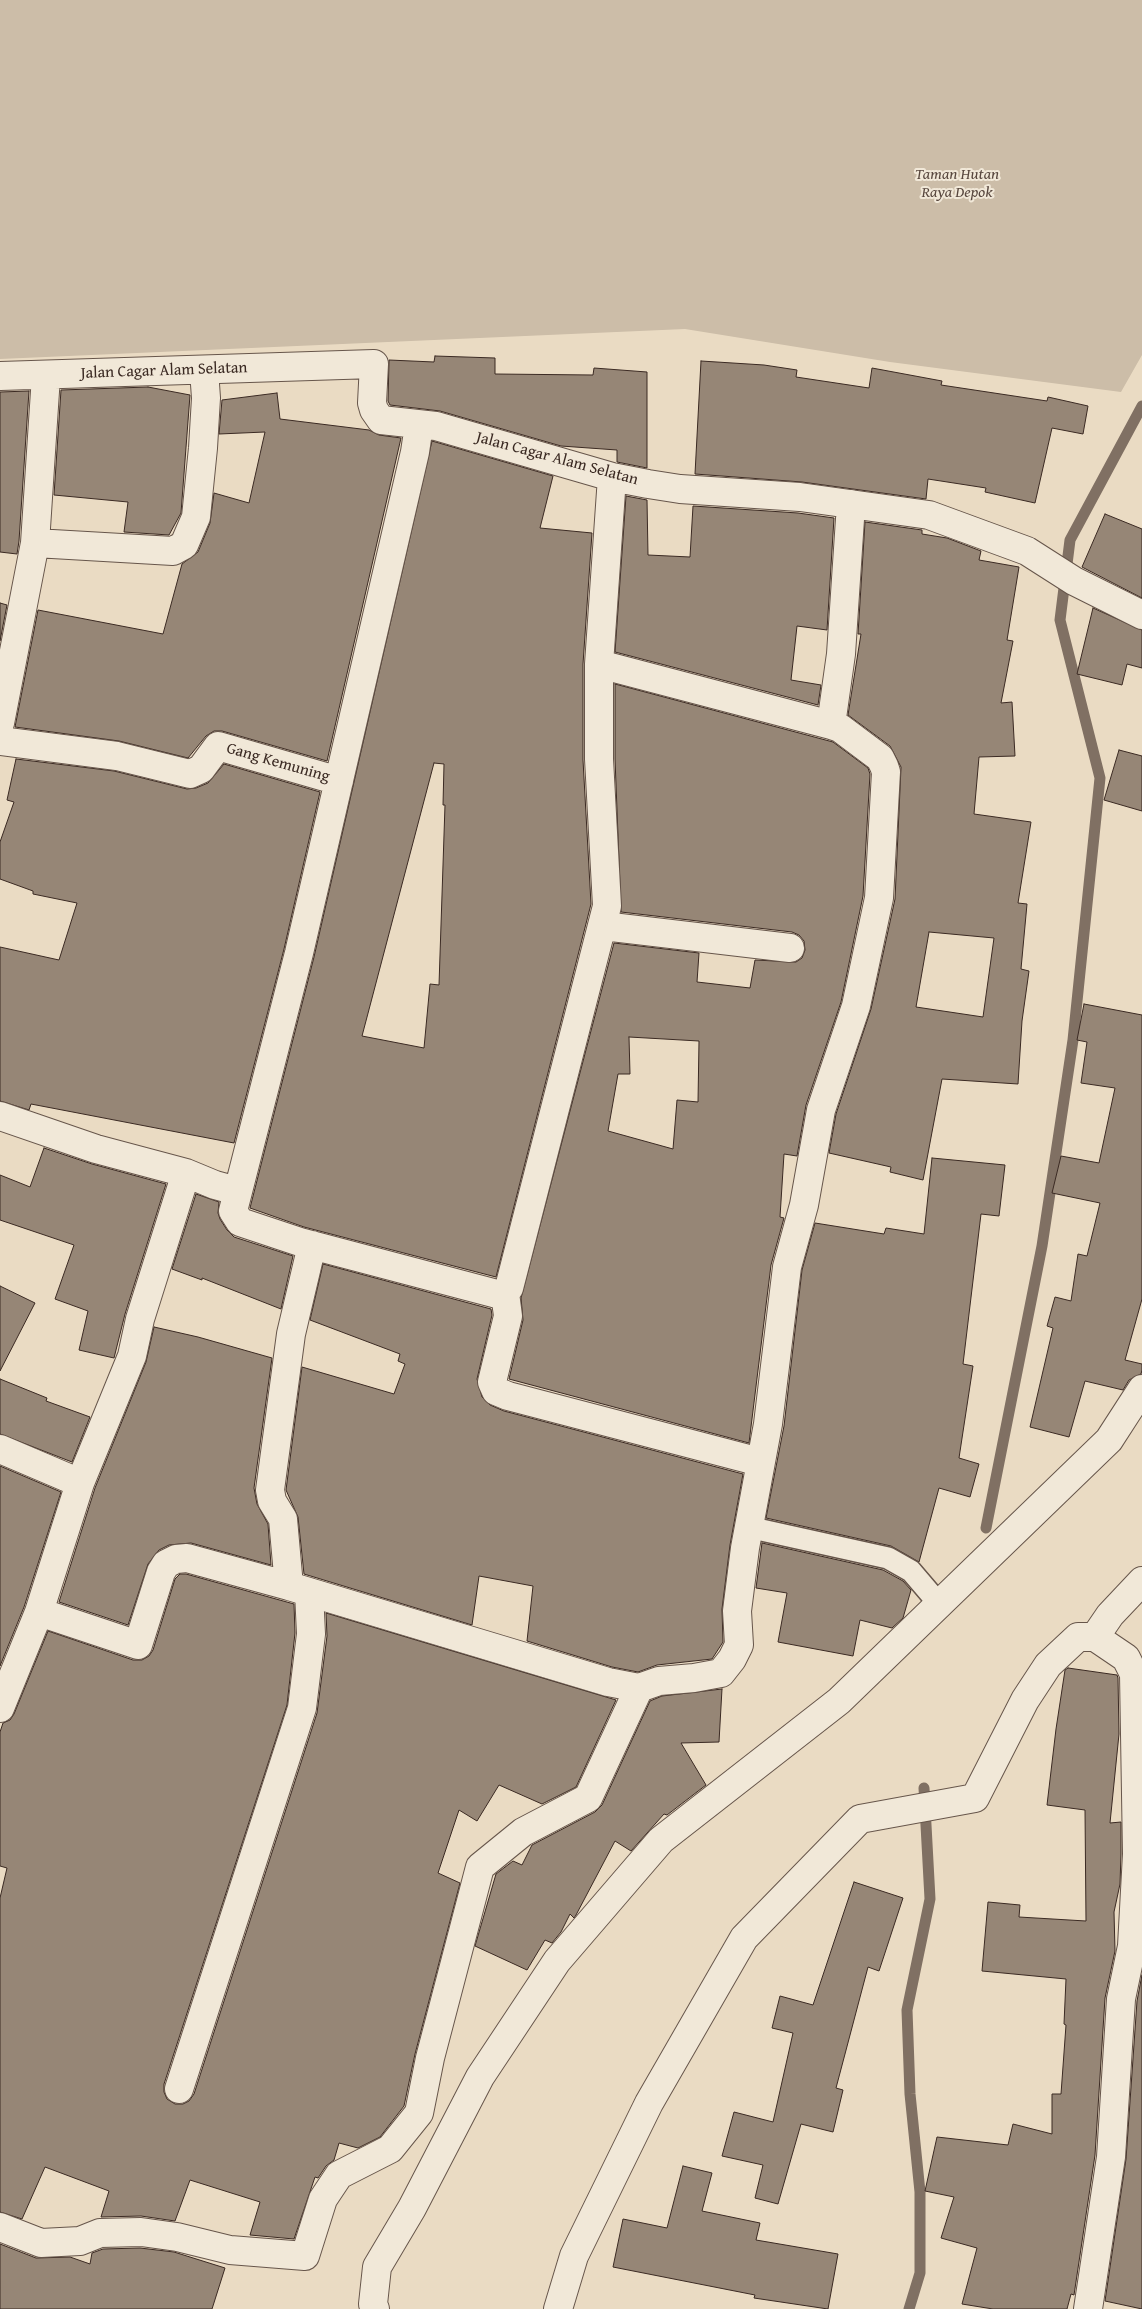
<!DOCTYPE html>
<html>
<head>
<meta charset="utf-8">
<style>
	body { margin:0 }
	canvas { display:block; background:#eadbc3 }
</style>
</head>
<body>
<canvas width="1142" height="2309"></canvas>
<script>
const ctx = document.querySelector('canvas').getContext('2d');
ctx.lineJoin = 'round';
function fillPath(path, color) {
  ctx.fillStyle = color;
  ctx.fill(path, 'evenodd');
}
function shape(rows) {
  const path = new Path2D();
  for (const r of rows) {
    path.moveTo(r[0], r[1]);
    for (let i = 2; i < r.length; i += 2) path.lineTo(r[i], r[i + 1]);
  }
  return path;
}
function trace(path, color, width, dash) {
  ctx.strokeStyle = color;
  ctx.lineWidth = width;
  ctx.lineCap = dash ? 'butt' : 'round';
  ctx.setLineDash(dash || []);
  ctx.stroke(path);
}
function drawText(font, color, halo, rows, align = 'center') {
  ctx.font = font + ' "Gentium Book Plus",serif';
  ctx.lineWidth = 4;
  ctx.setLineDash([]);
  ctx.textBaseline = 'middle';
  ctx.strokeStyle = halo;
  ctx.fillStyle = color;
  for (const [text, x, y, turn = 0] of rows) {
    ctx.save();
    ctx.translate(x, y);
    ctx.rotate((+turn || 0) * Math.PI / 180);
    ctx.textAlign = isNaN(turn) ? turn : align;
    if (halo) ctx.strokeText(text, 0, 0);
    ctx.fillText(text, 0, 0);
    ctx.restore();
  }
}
const green = shape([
	[0,0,1142,0,1142,355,1121,392,890,362,685,329,0,359]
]);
const stream = shape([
	[986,1528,1042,1246,1073,1040,1100,778,1060,620,1070,540,1142,406],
	[909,2309,920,2273,920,2192,910,2094,907,2010,930,1899,924,1788]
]);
const building = shape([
	[435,356,495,358,495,374,593,375,594,368,647,372,647,468,617,462,617,450,561,446,440,411,390,405,388,401,389,360,434,362,435,356],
	[701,361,764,365,797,370,796,377,869,388,872,368,942,381,941,385,1047,401,1048,397,1088,406,1083,434,1052,428,1035,503,985,492,986,488,928,479,926,499,802,482,695,474,701,361],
	[148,387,190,395,181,513,169,535,124,532,128,502,54,495,61,390,148,387],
	[29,391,19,541,17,554,0,552,0,392,29,391],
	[277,393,280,419,369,430,379,435,401,438,327,761,222,731,214,731,206,736,188,758,119,741,15,727,38,610,163,634,182,564,198,552,210,523,214,493,249,503,265,432,219,434,222,400,277,393],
	[432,441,553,476,540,528,592,533,583,664,583,760,591,904,496,1277,304,1227,250,1208,314,957,432,441],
	[434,763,444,764,443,805,445,805,439,985,430,984,424,1048,362,1036,434,763],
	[626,496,647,500,648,555,690,557,693,506,798,513,834,518,827,630,797,626,791,680,821,685,818,705,615,652,626,496],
	[1105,514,1142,529,1142,598,1082,567,1105,514],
	[865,522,922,530,922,534,947,538,981,551,979,560,1019,567,1007,640,1013,641,1001,703,1012,702,1015,756,979,757,974,814,1031,822,1018,903,1027,904,1021,969,1029,971,1022,1021,1018,1084,942,1079,923,1180,890,1172,891,1167,829,1153,836,1114,871,1009,895,899,901,767,890,746,848,715,861,634,858,634,865,522],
	[929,932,994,938,983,1017,916,1007,929,932],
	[0,603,7,605,0,641,0,603],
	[1093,608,1142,630,1142,668,1127,664,1122,685,1077,674,1093,608],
	[615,684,833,742,868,768,870,774,863,896,841,1002,806,1105,797,1156,784,1154,780,1217,784,1218,771,1265,749,1443,509,1379,523,1320,521,1298,614,943,699,953,697,982,750,988,755,960,796,962,802,958,805,950,804,941,799,935,792,932,621,912,615,759,615,684],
	[629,1037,699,1041,698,1102,677,1100,673,1149,608,1131,618,1074,630,1074,629,1037],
	[1119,750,1142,756,1142,811,1104,800,1119,750],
	[16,759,114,771,187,789,196,788,208,783,224,764,320,792,284,949,234,1143,31,1104,29,1110,0,1101,0,947,59,960,77,903,33,894,33,891,0,879,0,842,14,802,7,800,16,759],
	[1084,1004,1142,1015,1142,1299,1125,1360,1142,1364,1142,1370,1141,1374,1129,1380,1123,1390,1085,1381,1069,1437,1030,1427,1053,1328,1047,1326,1055,1297,1071,1301,1078,1254,1087,1256,1100,1203,1052,1193,1061,1156,1099,1163,1115,1088,1081,1083,1087,1042,1077,1040,1084,1004],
	[44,1148,92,1164,166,1184,125,1314,114,1358,79,1350,88,1311,55,1299,74,1245,0,1220,0,1175,30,1187,44,1148],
	[932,1158,1005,1165,999,1216,981,1214,963,1364,973,1366,959,1458,979,1464,970,1497,939,1488,919,1562,891,1546,766,1518,784,1426,802,1270,815,1223,884,1234,886,1228,924,1234,932,1158],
	[196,1194,219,1202,218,1213,220,1219,227,1230,234,1237,293,1256,281,1309,202,1278,202,1280,172,1269,196,1194],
	[323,1264,491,1309,492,1315,477,1379,482,1397,490,1405,504,1411,743,1474,730,1545,722,1609,723,1642,712,1659,657,1665,638,1672,612,1667,527,1641,533,1586,479,1576,472,1625,304,1574,298,1517,286,1490,302,1367,394,1394,405,1364,398,1361,400,1354,310,1320,323,1264],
	[0,1286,35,1303,0,1371,0,1286],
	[154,1327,198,1337,272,1358,254,1488,257,1504,268,1524,271,1565,191,1543,169,1545,159,1550,148,1564,128,1625,59,1602,95,1488,146,1362,154,1327],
	[0,1379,47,1398,46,1401,90,1417,72,1462,0,1434,0,1379],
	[0,1466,61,1492,24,1607,0,1666,0,1466],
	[762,1543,883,1570,903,1581,911,1590,903,1618,892,1628,860,1620,853,1656,778,1642,787,1593,756,1588,762,1543],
	[180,1574,186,1574,294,1604,295,1633,287,1705,164,2084,164,2092,167,2099,175,2104,183,2104,189,2101,194,2094,317,1713,327,1636,326,1613,616,1700,576,1787,542,1804,499,1785,477,1821,459,1810,438,1873,460,1883,415,2054,404,2106,380,2137,358,2148,339,2143,334,2160,326,2166,318,2178,315,2177,294,2239,250,2235,260,2202,190,2180,175,2221,141,2216,101,2217,109,2191,45,2167,22,2219,0,2212,0,1898,7,1868,0,1866,0,1732,3,1723,10,1720,14,1714,48,1631,133,1660,142,1660,149,1656,153,1650,175,1579,180,1574],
	[1068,1668,1117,1675,1118,1678,1119,1734,1110,1823,1121,1822,1121,1854,1120,1884,1114,1912,1115,1951,1105,1998,1095,2155,1074,2295,1071,2294,1067,2309,993,2309,962,2304,977,2248,941,2238,954,2197,925,2191,937,2137,1008,2145,1013,2124,1052,2134,1052,2094,1061,2094,1066,2025,1064,2024,1066,1979,982,1971,988,1902,1020,1905,1019,1917,1086,1921,1085,1810,1047,1805,1056,1729,1065,1670,1068,1668],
	[722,1689,719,1742,681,1743,706,1785,667,1815,664,1814,631,1851,615,1841,576,1915,574,1918,570,1914,561,1932,552,1943,545,1940,527,1970,475,1946,496,1874,513,1861,522,1865,532,1845,595,1812,602,1805,650,1701,662,1696,722,1689],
	[854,1882,903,1898,879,1971,868,1967,836,2088,843,2090,833,2132,801,2124,778,2204,755,2198,763,2165,722,2156,734,2112,773,2122,793,2033,772,2028,780,1996,813,2005,854,1882],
	[1142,1975,1142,2309,1105,2301,1126,2159,1137,2001,1142,1975],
	[683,2166,712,2173,702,2211,760,2223,756,2240,838,2254,828,2309,754,2298,755,2295,613,2267,623,2219,667,2228,683,2166],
	[0,2244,36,2258,70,2257,90,2264,92,2253,103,2249,140,2248,174,2252,225,2268,212,2309,0,2309,0,2244]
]);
const service = shape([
	[748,1527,888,1558,911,1571,940,1605]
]);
const minor = shape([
	[0,376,374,364,372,403,374,410,381,420,436,426,612,477,648,484,680,489,800,497,929,515,1027,551,1074,581,1142,615],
	[419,425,415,452,299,953,233,1211,240,1222,300,1242,497,1294,505,1293],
	[612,477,599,664,599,759,607,906,509,1288,505,1293,508,1316,492,1382,496,1391,508,1396,760,1462],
	[35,543,46,376],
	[599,664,831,725],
	[0,723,35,543,173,551,184,545,196,517,203,448,206,398,204,370],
	[0,741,117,756,190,774,201,769,218,746,339,781],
	[603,926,790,948],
	[0,1116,96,1149,186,1173,215,1185,237,1191],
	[0,1449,80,1483],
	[289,1586,283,1519,272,1501,270,1490,291,1334,312,1245],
	[39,1612,138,1645,161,1572,166,1564,176,1559,187,1558,289,1586,608,1682,639,1688,659,1681,694,1678,721,1673,732,1659,739,1645,737,1611,745,1548,768,1424,787,1267,804,1205,821,1110,856,1006,879,898,886,772,884,766,880,758,840,728,831,725,841,654,851,504],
	[1095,1637,1110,1615,1142,1581],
	[0,1708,39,1612,80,1483,132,1356,140,1319,186,1173],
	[179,2089,302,1708,311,1634,309,1592],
	[0,2227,41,2243,80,2241,100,2233,141,2232,177,2237,230,2250,305,2256,323,2199,339,2175,390,2149,419,2113,430,2058,480,1867,523,1832,588,1798,639,1688],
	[375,2309,373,2304,377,2267,412,2208,480,2077,557,1961,661,1840,839,1701,1109,1440,1142,1389],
	[558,2309,574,2256,649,2103,744,1938,860,1819,975,1798,1025,1700,1048,1665,1078,1637,1095,1637,1126,1658,1134,1674,1137,1854,1132,1946,1121,1999,1111,2157,1088,2309]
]);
const parkNames = [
	["Taman Hutan",957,175],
	["Raya Depok",957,193]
];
const streetNames = [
	["Jalan Cagar Alam Selatan",164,371,-2],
	["Jalan Cagar Alam Selatan",557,459,15],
	["Gang Kemuning",278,763,16]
];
fillPath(green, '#ccbda8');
trace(stream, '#807063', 11);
fillPath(building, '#968676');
trace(building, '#3b2a23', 1);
trace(service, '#67564b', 24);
trace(minor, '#67564b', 30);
trace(service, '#f1e8d8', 21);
trace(minor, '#f1e8d8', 28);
drawText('italic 16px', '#58473e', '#f1e8d8', parkNames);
drawText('16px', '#3b2a23', '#f1e8d8', streetNames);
</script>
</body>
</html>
